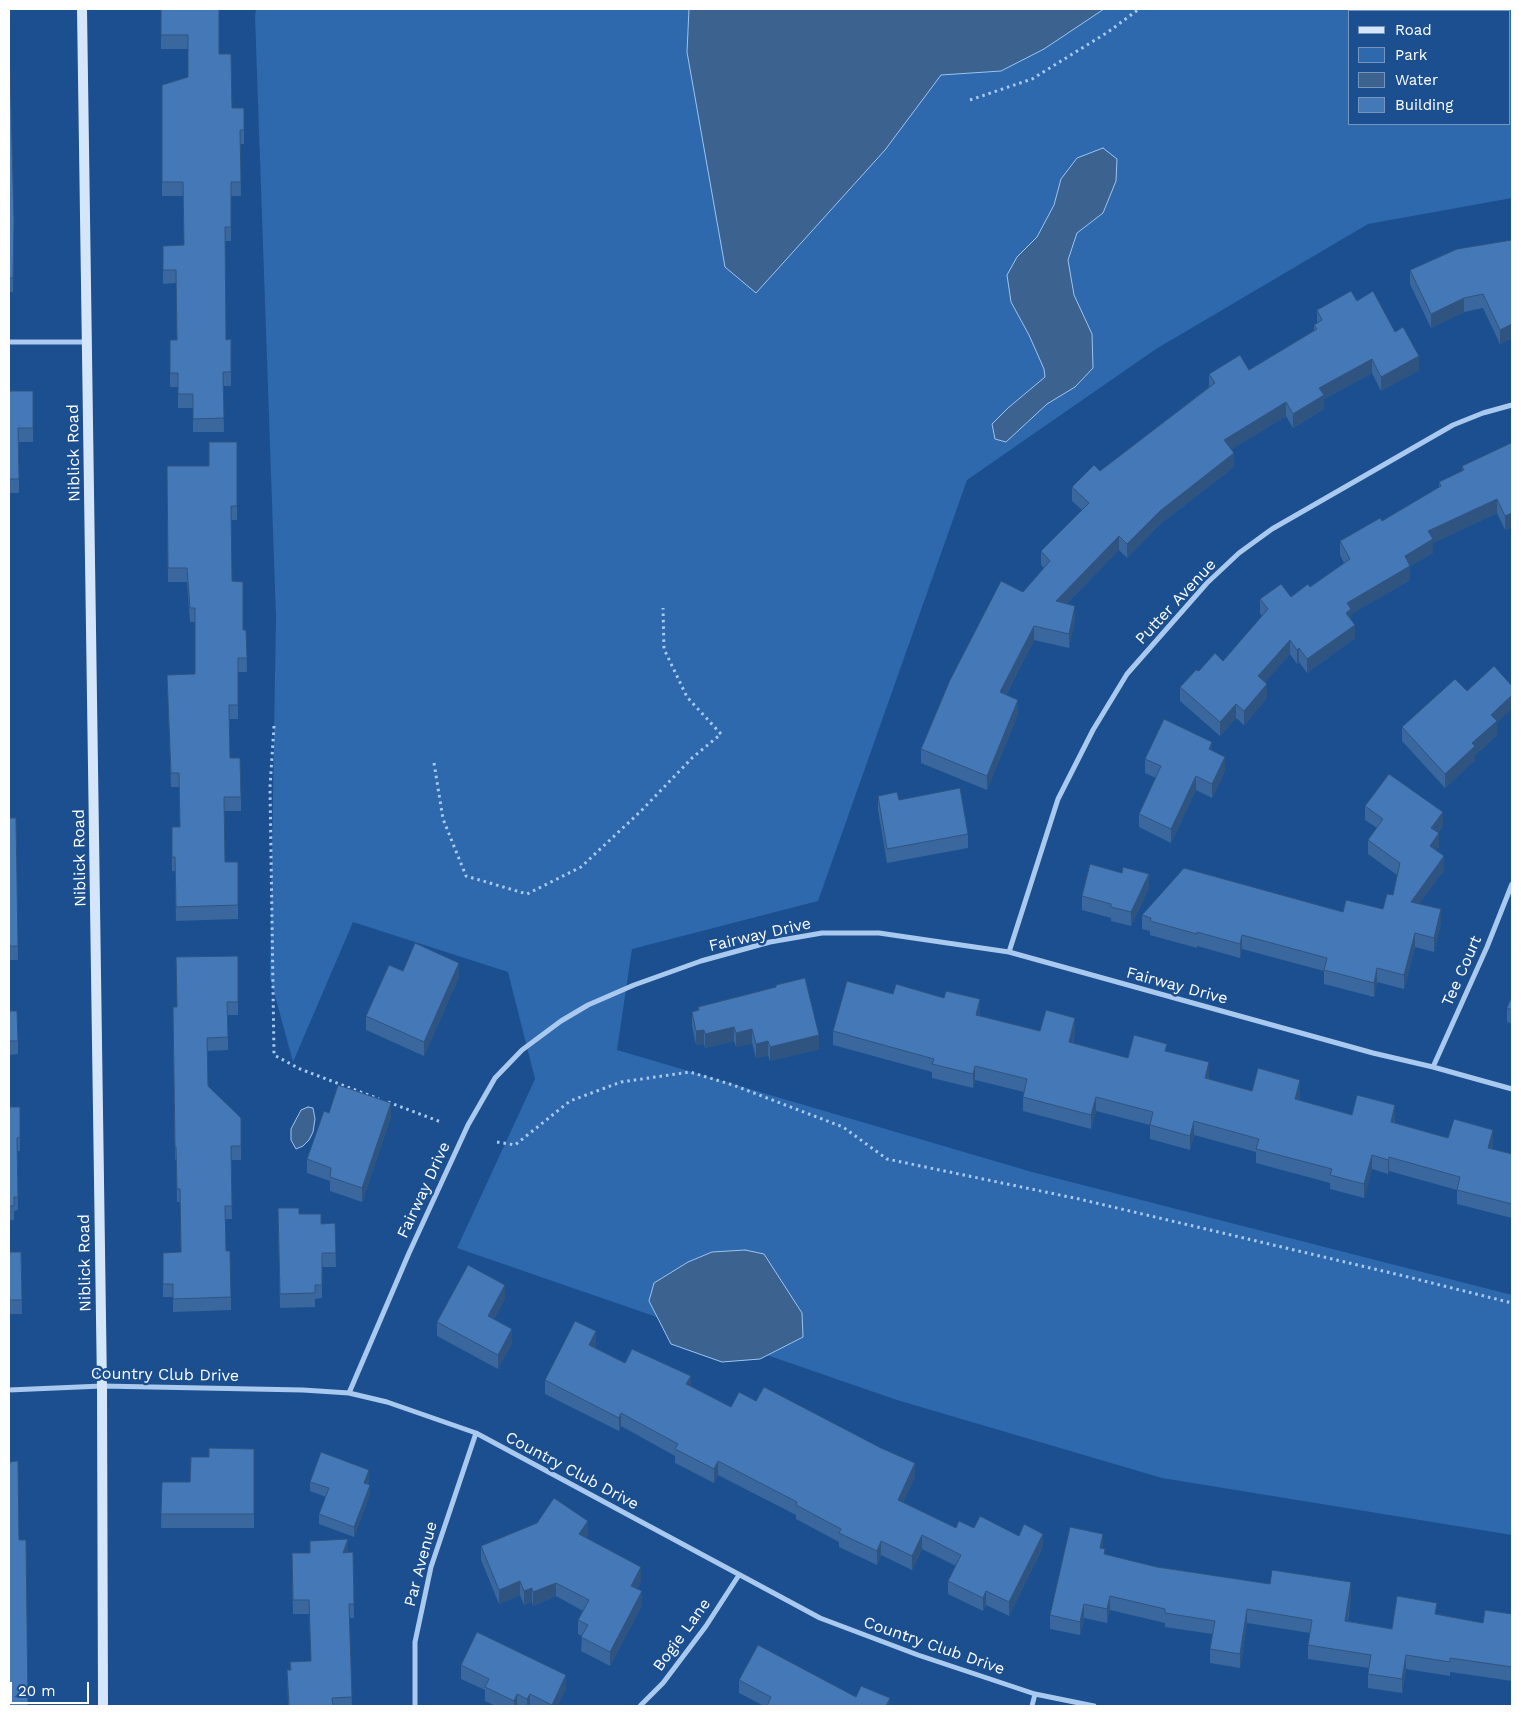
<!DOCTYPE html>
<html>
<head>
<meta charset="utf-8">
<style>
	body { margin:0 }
	#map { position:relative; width:1521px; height:1715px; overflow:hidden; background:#1b4f8f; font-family:"Work Sans",sans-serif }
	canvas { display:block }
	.frame { position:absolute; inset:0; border:10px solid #fff; pointer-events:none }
	.legend { position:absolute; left:1348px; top:10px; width:162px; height:115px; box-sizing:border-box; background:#1b4f8f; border:1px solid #7695bc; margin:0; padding:6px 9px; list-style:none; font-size:15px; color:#fff }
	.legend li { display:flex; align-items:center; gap:10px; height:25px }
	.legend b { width:25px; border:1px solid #7695bc }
	.scale { position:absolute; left:10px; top:1682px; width:79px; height:22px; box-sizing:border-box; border:2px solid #fff; border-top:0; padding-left:6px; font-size:15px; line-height:18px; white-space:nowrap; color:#fff; -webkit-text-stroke:4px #1b4f8f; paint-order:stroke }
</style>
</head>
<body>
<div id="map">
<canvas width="1521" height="1715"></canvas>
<div class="frame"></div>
<ul class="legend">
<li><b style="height:6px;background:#d6e6fa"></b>Road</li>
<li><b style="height:14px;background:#2e69ad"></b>Park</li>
<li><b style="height:14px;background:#3c6290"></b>Water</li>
<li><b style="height:14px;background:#4478b7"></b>Building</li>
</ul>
<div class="scale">20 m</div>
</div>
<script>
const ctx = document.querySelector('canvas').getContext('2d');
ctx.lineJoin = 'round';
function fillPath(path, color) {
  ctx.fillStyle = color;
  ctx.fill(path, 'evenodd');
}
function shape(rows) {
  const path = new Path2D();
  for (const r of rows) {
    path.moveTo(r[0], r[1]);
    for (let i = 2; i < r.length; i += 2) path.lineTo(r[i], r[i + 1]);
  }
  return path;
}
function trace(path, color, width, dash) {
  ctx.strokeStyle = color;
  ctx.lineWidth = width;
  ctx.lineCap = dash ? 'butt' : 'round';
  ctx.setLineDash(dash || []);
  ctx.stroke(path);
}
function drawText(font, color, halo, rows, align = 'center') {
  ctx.font = font + ' "Work Sans",sans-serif';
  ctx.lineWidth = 5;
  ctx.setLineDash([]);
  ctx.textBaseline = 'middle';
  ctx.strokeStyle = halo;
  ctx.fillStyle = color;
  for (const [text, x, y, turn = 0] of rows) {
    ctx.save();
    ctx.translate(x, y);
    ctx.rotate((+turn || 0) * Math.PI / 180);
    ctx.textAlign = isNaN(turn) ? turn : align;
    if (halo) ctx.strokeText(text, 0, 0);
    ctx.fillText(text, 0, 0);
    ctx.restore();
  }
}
const green = shape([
	[256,9,1512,9,1512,198,1368,224,1156,349,967,480,818,901,632,949,617,1050,1032,1172,1512,1295,1512,1535,1162,1478,897,1400,457,1248,535,1079,508,972,353,922,293,1062,270,977,276,617,255,16],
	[1350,11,1510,11,1510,124,1350,124]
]);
const water = shape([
	[689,9,1104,9,1044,49,1001,71,941,75,885,150,756,293,725,267,687,52,689,9],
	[1103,148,1117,159,1116,181,1103,213,1077,233,1068,260,1074,295,1092,334,1093,368,1075,387,1047,404,1006,442,995,439,992,424,1008,408,1045,377,1044,369,1029,335,1011,302,1007,275,1017,257,1037,237,1054,205,1061,179,1077,158,1103,148],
	[308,1107,313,1108,315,1119,313,1132,309,1140,303,1146,296,1149,291,1140,291,1129,301,1110,308,1107],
	[745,1250,764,1254,802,1313,803,1337,760,1359,722,1362,671,1344,649,1301,654,1283,688,1262,712,1252,745,1250]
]);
const path = shape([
	[970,100,1032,79,1108,32,1139,9],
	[274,726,270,787,274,1055,300,1069,379,1099],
	[434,763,443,819,466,876,527,894,581,867,641,811,692,758,721,734,687,697,664,649,663,608],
	[388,1102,441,1122],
	[497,1142,515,1145,570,1101,621,1082,690,1072,733,1085,843,1127,887,1159,1079,1199,1404,1276,1512,1303]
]);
const minor = shape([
	[9,342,87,342],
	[1009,952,1058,799,1093,730,1127,674,1207,583,1239,553,1272,529,1453,425,1483,413,1512,405],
	[1433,1067,1487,947,1512,884],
	[9,1390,102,1386,303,1390,349,1393,387,1402,476,1433,820,1618,918,1655,1035,1694,1094,1706],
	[349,1393,409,1253,468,1125,495,1078,522,1050,561,1021,588,1005,634,985,701,961,770,942,822,933,879,933,1009,952,1373,1053,1433,1067,1512,1089],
	[415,1706,415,1642,431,1567,476,1433],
	[640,1706,663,1683,706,1626,739,1575],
	[1032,1706,1035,1694]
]);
const secondary = shape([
	[82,9,102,1386,103,1706]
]);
const wall = shape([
	[9,9,10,9,10,31,9,31],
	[161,9,219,54,232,108,244,108,244,144,240,144,241,196,231,196,231,241,225,241,226,340,231,339,231,386,223,386,224,432,193,432,193,408,178,408,178,387,170,387,170,340,177,340,176,283,163,284,163,246,184,245,183,196,162,196,162,85,188,77,188,49,161,49],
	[9,66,14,222,13,292,9,292],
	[1512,240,1512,338,1500,344,1483,308,1464,312,1431,328,1410,284,1410,270],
	[1357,301,1395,332,1419,370,1381,391,1372,373,1324,399,1324,409,1293,428,1286,416,1232,449,1234,467,1160,524,1127,558,1119,550,1067,603,1075,619,1069,648,1034,640,1006,695,1018,714,987,790,921,763,921,749,1023,592,1044,568,1041,565,1041,551,1082,510,1072,501,1072,487,1100,471,1209,387,1209,374,1249,370,1314,331,1314,325,1317,323,1317,310],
	[9,391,33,391,33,442,19,442,19,493,9,493],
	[237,442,237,520,231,520,232,581,243,630,246,630,247,672,238,672,238,719,229,719,230,758,241,797,241,811,224,811,225,862,238,862,238,919,176,921,175,871,172,871,172,827,180,827,179,787,171,787,167,675,195,674,195,622,190,622,187,582,168,582,167,466,209,466],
	[1512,446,1512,527,1505,530,1497,513,1433,543,1433,553,1410,566,1410,580,1351,614,1351,620,1355,638,1307,673,1299,662,1297,664,1290,654,1265,682,1267,698,1244,725,1236,718,1220,736,1180,701,1180,687,1199,671,1223,661,1262,616,1260,613,1260,599,1291,597,1310,587,1344,563,1340,555,1340,541,1382,521,1439,488,1439,482,1462,471,1462,466],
	[1497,723,1497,735,1475,755,1475,760,1445,788,1402,741,1402,727],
	[1212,750,1225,771,1212,798,1196,790,1171,843,1139,827,1139,814,1156,778,1145,773,1145,759],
	[878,796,899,800,968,834,968,848,887,863,878,810],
	[1365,806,1443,826,1438,833,1439,847,1436,850,1444,870,1419,904,1441,923,1434,952,1415,947,1404,989,1377,982,1374,997,1324,984,1324,971,1242,949,1240,958,1197,946,1197,948,1150,935,1150,931,1142,929,1142,915,1343,912,1383,909,1393,895,1397,875,1368,854,1368,840,1377,828,1365,820],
	[9,818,16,818,18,960,9,960],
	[1149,888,1131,926,1111,921,1111,918,1082,910,1082,896],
	[238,956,238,1015,228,1015,228,1050,207,1051,208,1086,241,1118,241,1160,231,1160,232,1219,225,1219,226,1251,231,1297,231,1310,173,1312,173,1297,163,1297,163,1253,181,1252,180,1202,177,1202,176,1160,175,1160,173,1020,177,1007],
	[403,971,459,977,424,1056,366,1030,366,1016],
	[893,994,944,998,980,1013,980,1016,1040,1031,1075,1032,1073,1043,1128,1058,1167,1051,1209,1076,1209,1079,1252,1091,1300,1094,1299,1100,1352,1115,1395,1119,1395,1123,1448,1138,1493,1144,1492,1149,1512,1154,1512,1218,1457,1204,1457,1190,1389,1171,1388,1174,1372,1169,1364,1198,1330,1189,1330,1183,1256,1163,1256,1152,1194,1135,1190,1150,1150,1139,1150,1125,1096,1111,1091,1129,1023,1111,1023,1097,1024,1092,975,1080,973,1088,932,1078,932,1072,833,1045,833,1031],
	[1512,996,1512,1024,1507,1022,1507,1008],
	[698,1007,819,1049,770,1061,768,1055,756,1058,752,1043,736,1047,734,1041,705,1048,704,1044,696,1045,692,1026,692,1012,698,1010],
	[9,1011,18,1041,18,1054,9,1055],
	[9,1107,20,1107,20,1151,17,1151,18,1210,14,1211,14,1220,9,1220,10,1252,21,1252,22,1314,9,1314],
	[329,1113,391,1117,362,1202,330,1191,330,1181,307,1173,307,1159],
	[299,1214,321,1224,335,1223,336,1267,322,1267,322,1298,315,1299,315,1307,280,1308,278,1222],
	[505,1299,494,1319,512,1343,498,1369,437,1336,437,1322],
	[596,1345,595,1348,625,1363,691,1386,731,1407,756,1401,915,1477,903,1502,956,1528,974,1528,1019,1536,1043,1547,1009,1616,986,1605,983,1611,948,1594,948,1581,956,1566,922,1549,912,1570,881,1555,877,1565,839,1547,839,1542,796,1519,796,1515,718,1475,714,1483,675,1463,675,1456,621,1426,619,1431,545,1394,545,1380],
	[254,1449,254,1528,161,1528,162,1482,190,1482,209,1457],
	[369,1479,368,1484,370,1494,354,1537,319,1524,319,1514,326,1497,310,1491,310,1482],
	[588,1535,586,1538,641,1581,637,1589,642,1605,610,1666,581,1651,582,1636,578,1634,578,1620,583,1611,556,1596,533,1606,532,1602,524,1605,520,1595,499,1604,481,1560,481,1546],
	[310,1541,348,1552,353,1552,354,1618,349,1618,352,1706,270,1706,288,1705,287,1670,290,1670,290,1662,311,1661,309,1614,293,1614,292,1567,310,1553],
	[1103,1549,1105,1555,1157,1567,1351,1596,1348,1621,1392,1629,1437,1614,1483,1623,1512,1614,1512,1681,1450,1672,1450,1676,1406,1669,1402,1693,1368,1688,1368,1674,1369,1668,1308,1659,1308,1645,1310,1633,1247,1623,1240,1668,1210,1663,1210,1649,1212,1634,1165,1627,1165,1623,1110,1610,1107,1623,1084,1618,1080,1635,1050,1629,1050,1615],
	[461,1665,566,1689,557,1706,496,1706,485,1701,485,1690,461,1679],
	[739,1680,856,1697,890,1706,764,1706,739,1693]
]);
const shadedWall = shape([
	[1464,298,1464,312,1431,328,1431,314],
	[1512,324,1512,338,1500,344,1500,330],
	[1419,356,1419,370,1381,391,1381,377],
	[1372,359,1372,373,1324,399,1324,409,1293,428,1293,414,1319,388],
	[1286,402,1286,416,1224,454,1224,440],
	[1234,453,1234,467,1160,524,1127,558,1127,544,1160,511],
	[1497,499,1497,513,1433,543,1433,553,1410,566,1410,580,1351,614,1351,623,1346,613,1347,603,1405,556,1428,531],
	[1512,513,1512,527,1505,530,1505,516],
	[1119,536,1119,550,1056,614,1056,601],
	[1075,606,1075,619,1069,648,1069,634],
	[1355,625,1355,638,1307,673,1307,659],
	[1034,626,1034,640,1000,706,1000,692],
	[1290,640,1290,654,1258,690,1258,676],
	[1299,648,1299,662,1297,664,1297,650],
	[1267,684,1267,698,1244,725,1244,711],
	[1512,695,1512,709,1497,723,1497,735,1475,755,1475,760,1445,788,1445,774,1472,743,1491,715],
	[1018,700,1018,714,987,790,987,776],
	[1236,704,1236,718,1220,736,1220,722],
	[1212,742,1212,756,1209,749],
	[1225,757,1225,771,1212,798,1212,784],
	[1196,776,1196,790,1171,843,1171,829],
	[1443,812,1443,826,1431,842,1431,828],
	[1439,833,1439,847,1430,860,1430,846],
	[1444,856,1444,870,1411,916,1411,902],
	[1149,874,1149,888,1131,926,1131,912],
	[1441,909,1441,923,1434,952,1434,938],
	[1415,933,1415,947,1404,989,1404,975],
	[1242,935,1242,949,1240,958,1240,944],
	[459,963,459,977,424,1056,424,1042],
	[1377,968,1377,982,1374,997,1374,983],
	[980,999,980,1013,976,1029,976,1015],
	[1075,1018,1075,1032,1069,1056,1069,1042],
	[734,1027,734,1041,705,1048,705,1034],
	[752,1029,752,1043,736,1047,736,1033],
	[704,1030,704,1044,696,1045,696,1031],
	[819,1035,819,1049,770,1061,770,1047],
	[768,1041,768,1055,756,1058,756,1044],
	[1209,1062,1209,1076,1205,1092,1205,1078],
	[975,1066,975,1080,973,1088,973,1074],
	[1300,1080,1300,1094,1295,1113,1295,1099],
	[1096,1097,1096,1111,1091,1129,1091,1115],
	[391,1103,391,1117,362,1202,362,1188],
	[1395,1105,1395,1119,1391,1136,1391,1122],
	[1194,1121,1194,1135,1190,1150,1190,1136],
	[1493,1130,1493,1144,1488,1162,1488,1148],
	[1372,1155,1372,1169,1364,1198,1364,1184],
	[1389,1157,1389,1171,1388,1174,1388,1160],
	[505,1285,505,1299,488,1330,488,1316],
	[512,1329,512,1343,498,1369,498,1355],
	[596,1331,596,1345,589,1359,589,1345],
	[691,1376,691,1389,686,1384],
	[621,1413,621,1426,619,1431,619,1418],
	[718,1461,718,1475,714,1483,714,1469],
	[915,1463,915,1477,898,1513,898,1500],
	[369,1470,369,1479,364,1492,364,1483],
	[370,1485,370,1494,354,1537,354,1527],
	[588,1521,588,1535,579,1548,579,1534],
	[1043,1534,1043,1547,1009,1616,1009,1602],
	[1103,1534,1103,1548,1100,1562,1100,1548],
	[922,1535,922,1549,912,1570,912,1556],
	[348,1539,348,1553,343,1553],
	[881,1541,881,1555,877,1565,877,1551],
	[641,1567,641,1581,631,1600,631,1586],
	[520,1581,520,1595,499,1604,499,1590],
	[1351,1582,1351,1596,1345,1635,1345,1621],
	[556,1583,556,1596,533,1606,533,1592],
	[532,1588,532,1602,524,1605,524,1591],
	[642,1591,642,1605,610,1666,610,1652],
	[986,1591,986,1605,983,1611,983,1598],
	[1110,1596,1110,1610,1107,1623,1107,1609],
	[1084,1604,1084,1618,1080,1635,1080,1622],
	[1247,1609,1247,1623,1240,1668,1240,1654],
	[1406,1655,1406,1669,1402,1693,1402,1679],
	[566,1675,566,1689,557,1706,552,1706,552,1705],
	[517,1694,517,1706,514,1706,514,1701],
	[530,1694,530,1706,527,1706,527,1699],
	[890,1698,890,1706,886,1706]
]);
const building = shape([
	[9,9,10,9,10,17,9,17,9,9],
	[161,9,219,9,219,54,231,54,232,108,244,108,244,130,240,130,241,182,231,182,231,227,225,227,226,340,231,339,231,372,223,372,224,418,193,419,193,394,178,394,178,373,170,373,170,340,177,340,176,270,163,270,163,246,184,245,183,182,162,182,162,85,188,77,188,35,161,35,161,9],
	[9,66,10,66,14,222,13,278,9,278,9,66],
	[1512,240,1512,324,1500,330,1483,294,1464,298,1431,314,1410,270,1457,249,1512,240],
	[1351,291,1357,301,1373,291,1395,332,1403,327,1419,356,1381,377,1372,359,1319,388,1324,395,1293,414,1286,402,1224,440,1234,453,1160,511,1127,544,1119,536,1056,601,1075,606,1069,634,1034,626,1000,692,1018,700,987,776,921,749,950,680,1001,581,1023,592,1050,561,1041,551,1089,503,1072,487,1094,465,1100,471,1215,383,1209,374,1240,355,1249,370,1317,329,1314,325,1322,320,1317,310,1351,291],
	[9,391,33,391,33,428,18,428,19,479,9,479,9,391],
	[209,442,237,442,237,506,231,506,232,581,243,582,243,630,246,630,247,658,238,658,238,705,229,705,230,758,240,758,241,797,224,797,225,862,238,862,238,905,176,907,175,857,172,857,172,827,180,827,179,773,171,773,167,675,195,674,195,608,190,608,187,568,168,568,167,466,209,466,209,442],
	[1511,443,1512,446,1512,513,1505,516,1497,499,1428,531,1433,539,1405,556,1410,566,1347,603,1351,609,1346,613,1355,625,1307,659,1299,648,1297,650,1290,640,1258,676,1267,684,1244,711,1236,704,1220,722,1180,687,1196,670,1199,671,1215,653,1223,661,1268,609,1260,599,1281,584,1291,597,1308,584,1310,587,1350,559,1340,541,1380,518,1382,521,1441,486,1439,482,1464,470,1462,466,1511,443],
	[1494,666,1512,686,1512,695,1491,715,1497,721,1472,743,1475,746,1445,774,1402,727,1455,679,1467,691,1494,666],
	[1164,719,1212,742,1209,749,1225,757,1212,784,1196,776,1171,829,1139,814,1161,766,1145,759,1164,719],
	[1389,774,1443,812,1431,828,1439,833,1430,846,1444,856,1411,902,1441,909,1434,938,1415,933,1404,975,1377,968,1374,983,1324,970,1327,958,1242,935,1240,944,1197,932,1197,934,1150,921,1151,918,1142,915,1184,868,1343,912,1346,900,1383,909,1387,894,1393,895,1400,863,1368,840,1383,819,1365,806,1389,774],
	[960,788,968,834,887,849,878,796,897,792,899,800,960,788],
	[9,818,16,818,18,946,9,946,9,818],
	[1090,864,1122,873,1123,867,1149,874,1131,912,1111,907,1111,904,1082,896,1090,864],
	[415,943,459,963,424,1042,366,1016,389,965,403,971,415,943],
	[238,956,238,1002,227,1002,228,1037,207,1038,208,1086,241,1118,241,1146,231,1146,232,1206,225,1206,226,1251,230,1251,231,1297,173,1299,173,1284,163,1284,163,1253,181,1252,180,1189,177,1189,176,1147,175,1147,173,1007,177,1007,176,957,238,956],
	[805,978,819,1035,770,1047,768,1041,756,1044,752,1029,736,1033,734,1027,705,1034,704,1030,696,1031,692,1012,699,1010,698,1007,776,987,776,985,805,978],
	[847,981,893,994,896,984,944,998,946,991,980,999,976,1015,1040,1031,1046,1010,1075,1018,1069,1042,1128,1058,1134,1035,1167,1044,1165,1051,1209,1062,1205,1078,1252,1091,1258,1068,1300,1080,1295,1099,1352,1115,1357,1095,1395,1105,1391,1122,1448,1138,1454,1119,1493,1130,1488,1148,1512,1154,1512,1204,1457,1190,1460,1177,1389,1157,1388,1160,1372,1155,1364,1184,1330,1175,1332,1169,1256,1149,1259,1139,1194,1121,1190,1136,1150,1125,1153,1112,1096,1097,1091,1115,1023,1097,1027,1079,975,1066,973,1074,932,1064,934,1059,833,1031,847,981],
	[1512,996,1512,1010,1507,1008,1512,996],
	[9,1011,17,1011,18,1041,9,1041,9,1011],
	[338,1085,391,1103,362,1188,330,1177,331,1168,307,1159,324,1111,329,1113,338,1085],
	[9,1107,20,1107,20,1137,17,1138,18,1197,14,1197,14,1206,9,1206,10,1252,21,1252,22,1300,9,1300,9,1107],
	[278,1208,299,1208,299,1214,321,1214,321,1224,335,1223,336,1253,322,1253,322,1285,315,1285,315,1293,280,1294,278,1208],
	[468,1265,505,1285,488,1316,512,1329,498,1355,437,1322,468,1265],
	[575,1321,596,1331,589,1345,625,1363,632,1349,691,1376,686,1384,731,1407,739,1392,756,1401,764,1387,881,1448,915,1463,898,1500,956,1528,959,1521,974,1528,980,1516,1019,1536,1024,1524,1043,1534,1009,1602,986,1591,983,1598,948,1581,961,1555,922,1535,912,1556,881,1541,877,1551,839,1533,841,1529,796,1505,797,1502,718,1461,714,1469,675,1449,678,1444,621,1413,619,1418,545,1380,575,1321],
	[209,1448,254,1449,254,1514,161,1514,162,1482,190,1482,191,1457,209,1457,209,1448],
	[321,1452,369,1470,364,1483,370,1485,354,1527,319,1514,329,1488,310,1482,321,1452],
	[18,1461,19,1540,26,1540,28,1706,9,1706,9,1462,18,1461],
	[554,1498,588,1521,579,1534,641,1567,631,1586,642,1591,610,1652,581,1637,588,1625,578,1620,589,1600,556,1583,533,1592,532,1588,524,1591,520,1581,499,1590,481,1546,537,1523,554,1498],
	[1070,1527,1103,1534,1100,1548,1105,1549,1104,1554,1157,1567,1270,1584,1272,1570,1351,1582,1345,1621,1392,1629,1397,1596,1437,1603,1435,1614,1483,1623,1485,1610,1512,1614,1512,1667,1450,1658,1450,1662,1406,1655,1402,1679,1368,1674,1371,1655,1308,1645,1312,1620,1247,1609,1240,1654,1210,1649,1215,1621,1165,1613,1165,1609,1110,1596,1107,1609,1084,1604,1080,1622,1050,1615,1070,1527],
	[348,1539,343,1553,353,1552,354,1604,349,1604,352,1697,332,1698,333,1706,270,1706,289,1705,287,1670,291,1670,290,1662,311,1661,309,1600,293,1600,292,1553,310,1553,310,1541,348,1539],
	[477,1632,566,1675,552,1705,530,1694,527,1699,517,1694,514,1701,485,1687,489,1679,461,1665,477,1632],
	[758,1645,856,1697,861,1686,890,1698,886,1706,767,1706,771,1697,739,1680,758,1645]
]);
const streetNames = [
	["Niblick Road",74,453,-91],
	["Putter Avenue",1176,602,-47],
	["Niblick Road",80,858,-91],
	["Fairway Drive",760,935,-13],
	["Tee Court",1462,971,-66],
	["Fairway Drive",1177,986,15],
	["Fairway Drive",424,1190,-65],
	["Niblick Road",85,1263,-91],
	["Country Club Drive",165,1375,1],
	["Country Club Drive",572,1471,28],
	["Par Avenue",421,1564,-75],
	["Bogie Lane",682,1635,-54],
	["Country Club Drive",934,1646,19]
];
fillPath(green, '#2e69ad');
fillPath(water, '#3c6290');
trace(water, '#9cc4f0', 1);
trace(path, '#a9c9ee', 3, [2.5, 4]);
trace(minor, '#a9c9ee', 5);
trace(secondary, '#d6e6fa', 10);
fillPath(wall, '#3a679d');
fillPath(shadedWall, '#305480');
fillPath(building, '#4478b7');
trace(building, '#305480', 1);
drawText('16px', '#fff', '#1b4f8f', streetNames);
</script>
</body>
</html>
